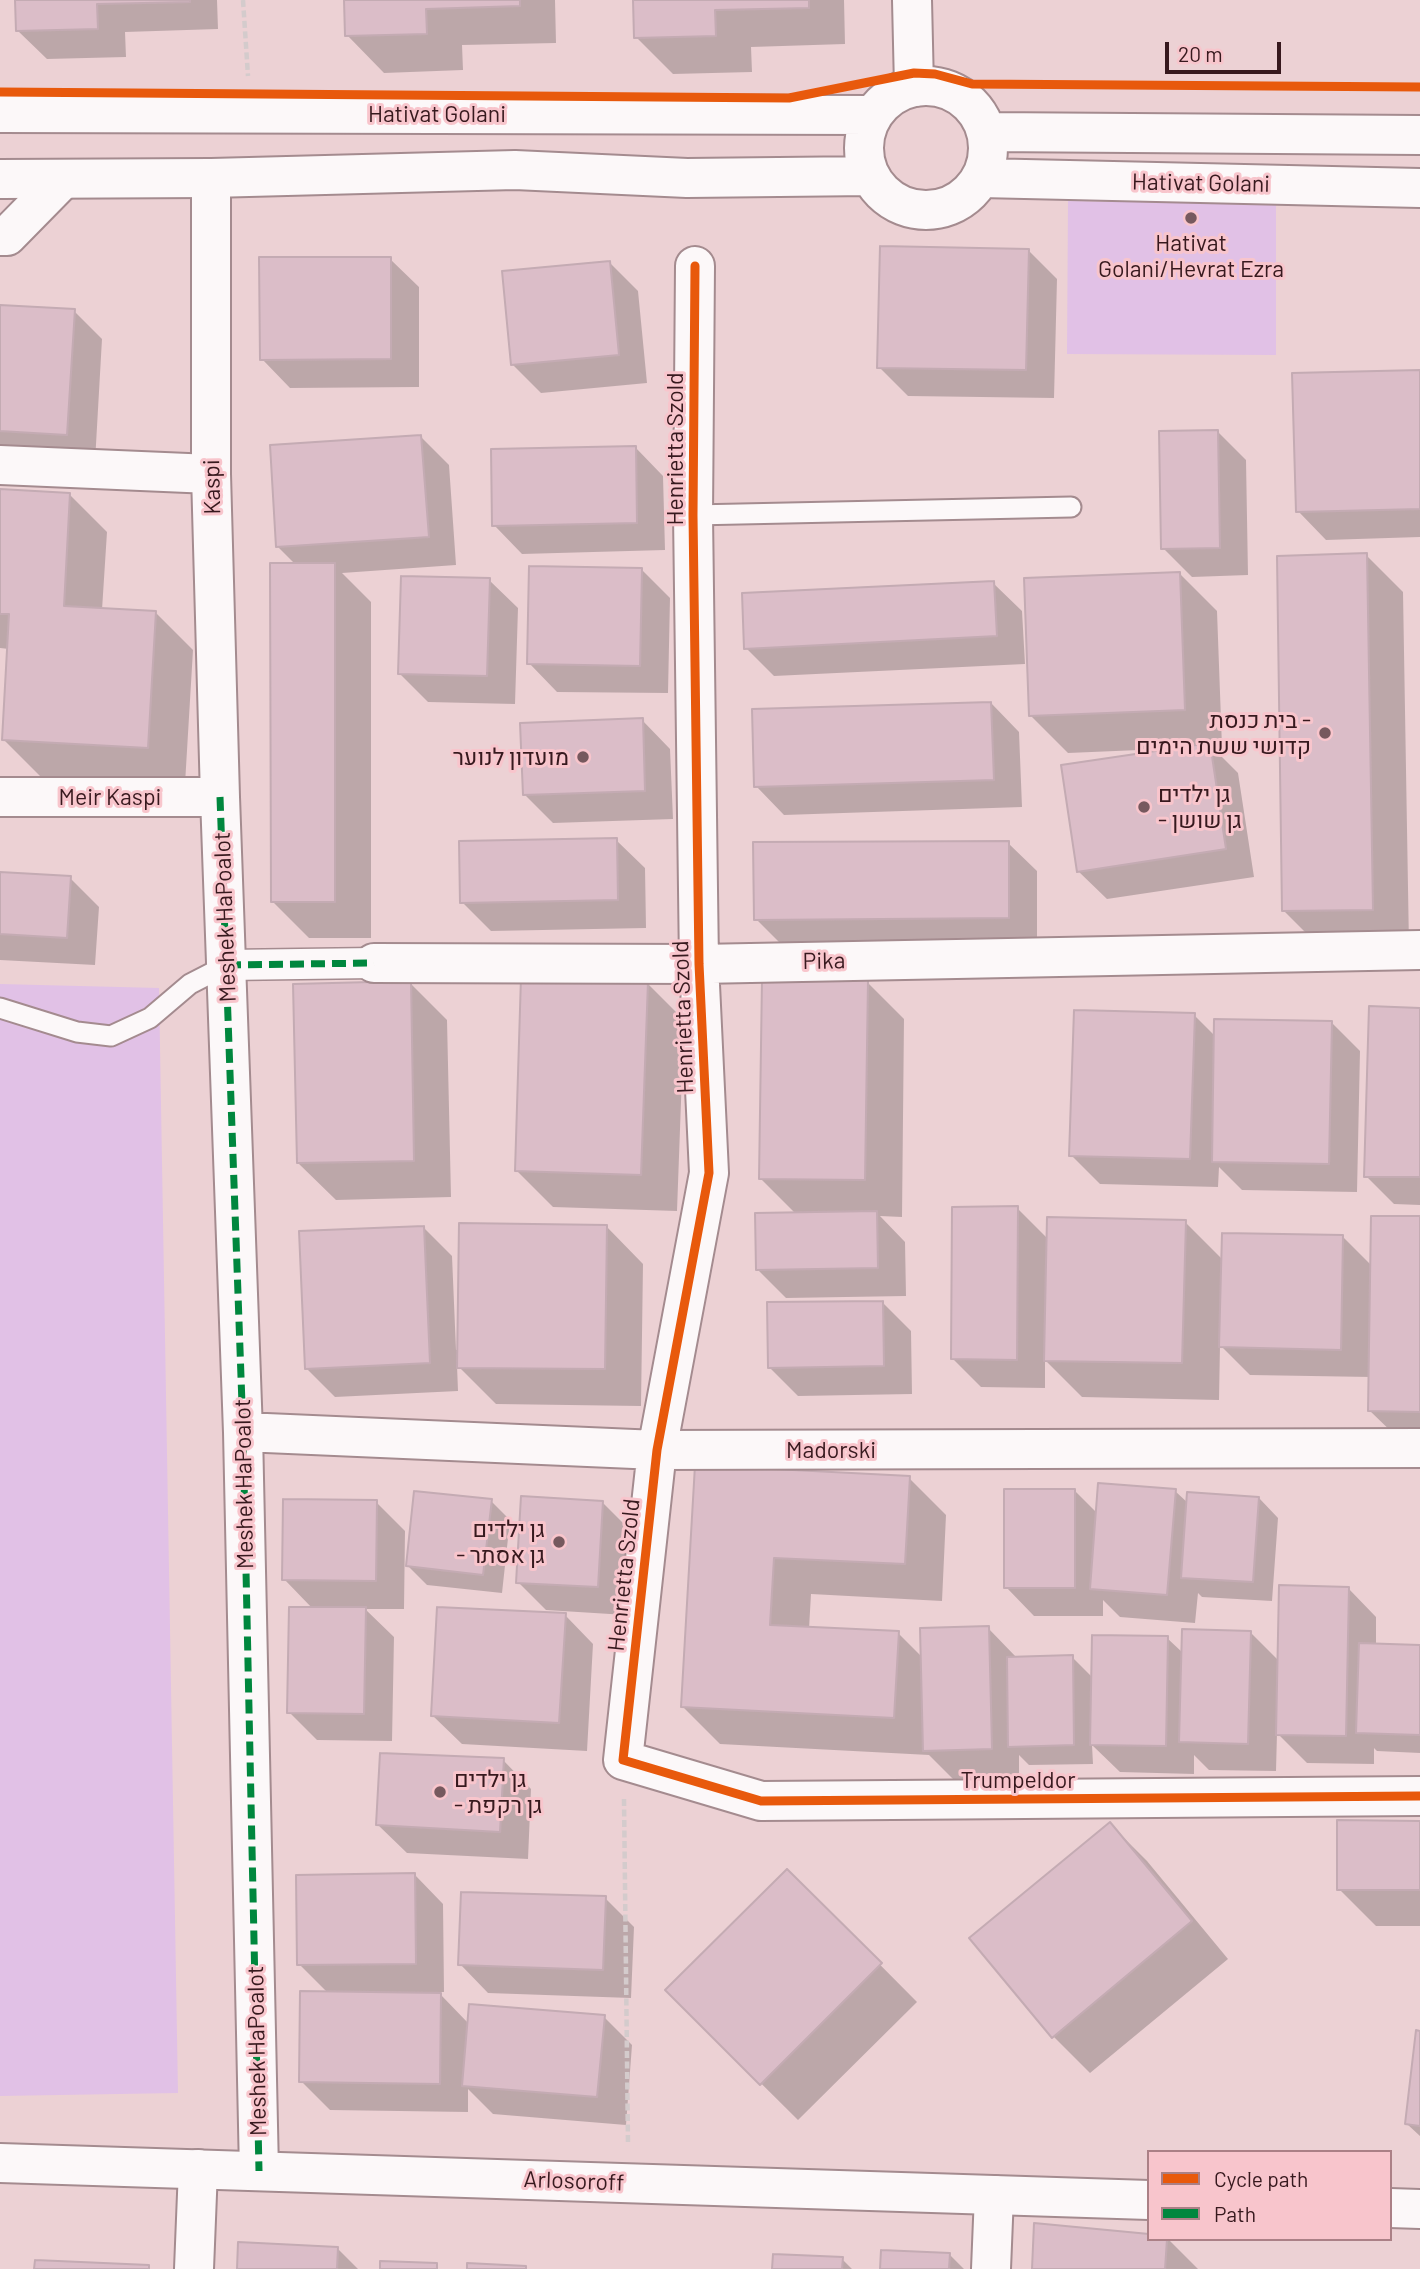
<!DOCTYPE html>
<html>
<head>
<meta charset="utf-8">
<style>
	body { margin:0 }
	#map { position:relative; width:1420px; height:2269px; overflow:hidden; background:#ecd1d4; font-family:Barlow,sans-serif }
	canvas { display:block }
	.legend { position:absolute; left:1147px; top:2150px; width:245px; height:91px; box-sizing:border-box; background:#f8c5cc; border:2px solid #ab8086; margin:0; padding:9px 12px; list-style:none; font-size:21px; color:#37191e }
	.legend li { display:flex; align-items:center; gap:14px; height:35px }
	.legend b { width:35px; border:2px solid #ab8086 }
	.scale { position:absolute; left:1165px; top:42px; width:116px; height:32px; box-sizing:border-box; border:4px solid #37191e; border-top:0; padding-left:9px; font-size:21px; line-height:24px; white-space:nowrap; color:#37191e; -webkit-text-stroke:5px #f8c5cc; paint-order:stroke }
</style>
</head>
<body>
<div id="map">
<canvas width="1420" height="2269"></canvas>
<ul class="legend">
<li><b style="height:9px;background:#e8590c"></b>Cycle path</li>
<li><b style="height:9px;background:#00873e"></b>Path</li>
</ul>
<div class="scale">20 m</div>
</div>
<script>
const ctx = document.querySelector('canvas').getContext('2d');
ctx.lineJoin = 'round';
function fillPath(path, color) {
  ctx.fillStyle = color;
  ctx.fill(path, 'evenodd');
}
function shape(rows) {
  const path = new Path2D();
  for (const r of rows) {
    if (r.length === 3) {
      path.moveTo(r[0] + r[2], r[1]);
      path.arc(r[0], r[1], r[2], 0, 2 * Math.PI);
      continue;
    }
    path.moveTo(r[0], r[1]);
    for (let i = 2; i < r.length; i += 2) path.lineTo(r[i], r[i + 1]);
  }
  return path;
}
function trace(path, color, width, dash) {
  ctx.strokeStyle = color;
  ctx.lineWidth = width;
  ctx.lineCap = dash ? 'butt' : 'round';
  ctx.setLineDash(dash || []);
  ctx.stroke(path);
}
function drawText(font, color, halo, rows, align = 'center') {
  ctx.font = font + ' Barlow,Heebo,sans-serif';
  ctx.lineWidth = 6;
  ctx.setLineDash([]);
  ctx.textBaseline = 'middle';
  ctx.strokeStyle = halo;
  ctx.fillStyle = color;
  for (const [text, x, y, turn = 0] of rows) {
    ctx.save();
    ctx.translate(x, y);
    ctx.rotate((+turn || 0) * Math.PI / 180);
    ctx.textAlign = isNaN(turn) ? turn : align;
    if (halo) ctx.strokeText(text, 0, 0);
    ctx.fillText(text, 0, 0);
    ctx.restore();
  }
}
const green = shape([
	[1068,201,1276,204,1276,355,1067,354],
	[0,984,159,988,178,2093,0,2096]
]);
const shadow = shape([
	[17,0,217,0,218,29,125,32,126,57,47,59,18,31],
	[346,0,555,0,556,43,462,45,463,70,384,73,347,35],
	[635,0,844,0,845,44,751,47,752,72,673,74,636,37],
	[1028,250,1057,279,1054,398,908,396,879,367],
	[390,259,419,287,419,387,290,388,262,359],
	[609,262,638,291,647,383,541,393,512,364],
	[0,307,74,311,102,339,95,462,0,457],
	[1420,371,1420,537,1326,540,1298,511],
	[1218,432,1246,460,1248,575,1192,577,1163,548],
	[421,437,449,465,456,565,342,573,371,602,371,938,309,938,272,901,296,565,278,547],
	[635,447,663,476,665,550,522,554,494,525],
	[0,491,70,495,107,532,102,610,156,613,193,650,185,784,41,777,3,739,9,649,0,648],
	[1366,555,1403,592,1409,946,1321,948,1284,911],
	[641,569,670,598,668,693,557,692,529,663],
	[1180,574,1217,611,1222,747,1212,747,1238,773,1254,877,1107,899,1078,871,1163,749,1068,753,1030,715],
	[489,580,518,608,515,704,428,702,400,674],
	[993,583,1022,611,1025,664,774,676,746,648],
	[991,703,1019,732,1022,807,784,815,756,786],
	[642,720,670,749,673,819,553,823,525,795],
	[616,840,645,868,646,928,491,931,462,902],
	[1008,843,1037,871,1037,945,784,947,756,919],
	[0,874,70,878,99,907,95,965,0,960],
	[867,982,904,1019,902,1217,880,1216,905,1242,906,1296,786,1298,757,1269,796,1214,761,1179],
	[410,983,447,1020,451,1197,336,1200,298,1163],
	[647,983,684,1020,677,1211,553,1207,516,1170],
	[1420,1009,1420,1205,1394,1204,1366,1176],
	[1194,1015,1215,1036,1332,1023,1360,1051,1357,1192,1242,1190,1219,1167,1218,1187,1100,1184,1071,1155],
	[1017,1208,1048,1239,1185,1222,1223,1260,1343,1237,1372,1266,1420,1218,1420,1439,1399,1439,1370,1411,1371,1377,1250,1375,1220,1345,1219,1400,1082,1397,1045,1360,1045,1388,981,1387,953,1359],
	[606,1226,643,1264,641,1406,496,1404,457,1365,458,1391,335,1397,306,1368,424,1228,452,1256,456,1350,459,1350],
	[883,1303,911,1331,912,1394,798,1396,769,1367],
	[697,1467,909,1478,946,1515,942,1601,811,1594,809,1629,898,1633,922,1657,988,1628,1017,1658,1072,1657,1093,1678,1167,1638,1183,1653,1250,1632,1280,1662,1348,1588,1376,1617,1376,1645,1420,1647,1420,1753,1377,1751,1374,1748,1374,1764,1307,1763,1277,1733,1276,1771,1209,1770,1194,1755,1194,1774,1120,1772,1092,1745,1093,1764,1029,1765,1019,1755,1019,1777,953,1779,929,1755,720,1744,683,1707],
	[1075,1491,1097,1513,1175,1491,1188,1503,1259,1498,1278,1518,1272,1601,1202,1597,1198,1593,1195,1623,1120,1617,1103,1600,1103,1616,1034,1616,1006,1587],
	[491,1501,510,1520,502,1593,427,1585,408,1566],
	[376,1502,405,1531,404,1609,365,1609,394,1637,392,1741,317,1740,289,1712,313,1609,284,1579],
	[602,1502,631,1531,626,1615,546,1610,518,1582],
	[565,1615,593,1644,587,1751,462,1744,433,1716],
	[503,1760,531,1789,528,1859,407,1853,378,1825],
	[1420,1822,1420,1926,1376,1926,1339,1889],
	[1110,1824,1147,1861,1228,1959,1090,2073,1053,2036],
	[787,1871,917,2002,798,2120,667,1990],
	[415,1875,443,1904,444,1992,430,1992,430,1995,441,1995,469,2024,604,2017,632,2045,626,2125,493,2114,468,2089,468,2112,330,2110,301,2081,328,1993,299,1964],
	[605,1898,634,1927,631,1998,488,1993,460,1964],
	[1420,2033,1420,2136,1407,2124],
	[1149,2239,1168,2239,1198,2269,1034,2269],
	[338,2249,358,2269,239,2269],
	[949,2254,964,2269,881,2269],
	[842,2259,852,2269,774,2269]
]);
const building = shape([
	[15,0,190,0,190,2,97,4,98,29,16,31,15,0],
	[344,0,520,0,520,6,426,9,427,34,345,36,344,0],
	[633,0,809,0,809,8,715,10,716,36,634,38,633,0],
	[880,246,1029,249,1026,370,877,368,880,246],
	[259,257,391,257,391,359,260,360,259,257],
	[610,261,619,355,511,365,502,271,610,261],
	[0,305,75,309,67,435,0,431,0,305],
	[1420,370,1420,509,1296,512,1292,373,1420,370],
	[1218,430,1220,548,1161,549,1159,431,1218,430],
	[421,435,429,537,276,547,270,445,421,435],
	[636,446,637,523,492,526,491,449,636,446],
	[0,489,70,493,64,606,156,611,148,748,2,740,9,614,0,614,0,489],
	[1367,553,1373,910,1282,911,1277,556,1367,553],
	[270,563,335,563,335,902,271,902,270,563],
	[529,566,642,568,640,666,527,664,529,566],
	[1180,572,1185,710,1029,716,1024,578,1180,572],
	[401,576,490,578,487,676,398,674,401,576],
	[994,581,997,636,744,649,742,593,994,581],
	[991,702,994,780,754,787,752,709,991,702],
	[643,718,645,791,523,795,520,723,643,718],
	[1210,743,1226,849,1077,872,1061,765,1210,743],
	[617,838,618,900,460,903,459,841,617,838],
	[1009,841,1009,918,754,920,753,842,1009,841],
	[0,872,71,876,67,938,0,934,0,872],
	[521,977,648,981,641,1175,515,1171,521,977],
	[762,979,868,980,865,1180,759,1179,762,979],
	[411,981,414,1161,297,1163,293,984,411,981],
	[1369,1006,1420,1008,1420,1177,1364,1177,1369,1006],
	[1074,1010,1195,1013,1190,1159,1069,1156,1074,1010],
	[1214,1019,1332,1021,1329,1164,1212,1162,1214,1019],
	[1018,1206,1017,1360,951,1359,952,1207,1018,1206],
	[877,1211,878,1268,756,1270,755,1213,877,1211],
	[1371,1216,1420,1216,1420,1412,1368,1411,1371,1216],
	[1047,1217,1186,1220,1182,1363,1044,1361,1047,1217],
	[459,1223,607,1225,605,1369,457,1368,459,1223],
	[424,1226,430,1363,305,1369,299,1231,424,1226],
	[1222,1233,1343,1235,1341,1350,1219,1347,1222,1233],
	[883,1301,884,1366,768,1368,767,1302,883,1301],
	[695,1465,910,1476,905,1564,774,1558,770,1625,899,1631,894,1718,681,1707,695,1465],
	[1098,1483,1176,1489,1167,1595,1090,1589,1098,1483],
	[1004,1489,1075,1489,1075,1588,1004,1588,1004,1489],
	[414,1491,492,1499,483,1575,406,1566,414,1491],
	[1187,1492,1259,1497,1253,1582,1181,1578,1187,1492],
	[521,1496,603,1501,598,1587,516,1583,521,1496],
	[283,1499,377,1500,376,1581,282,1580,283,1499],
	[1279,1585,1349,1587,1346,1736,1276,1735,1279,1585],
	[289,1607,366,1607,364,1714,287,1713,289,1607],
	[437,1607,566,1613,559,1723,431,1716,437,1607],
	[989,1626,992,1749,923,1751,920,1628,989,1626],
	[1182,1629,1251,1631,1248,1744,1179,1742,1182,1629],
	[1092,1635,1168,1636,1166,1746,1090,1745,1092,1635],
	[1359,1643,1420,1645,1420,1735,1356,1733,1359,1643],
	[1073,1655,1074,1745,1008,1747,1007,1657,1073,1655],
	[380,1753,504,1758,500,1832,376,1825,380,1753],
	[1337,1820,1420,1821,1420,1890,1337,1890,1337,1820],
	[1110,1822,1192,1921,1052,2038,969,1938,1110,1822],
	[787,1869,882,1963,760,2085,665,1990,787,1869],
	[415,1873,416,1964,297,1965,296,1875,415,1873],
	[461,1892,606,1896,603,1970,458,1965,461,1892],
	[300,1991,441,1993,440,2084,299,2082,300,1991],
	[469,2004,605,2015,597,2097,462,2086,469,2004],
	[1416,2030,1420,2031,1420,2126,1405,2124,1416,2030],
	[1034,2223,1149,2234,1149,2239,1167,2239,1165,2269,1032,2269,1034,2223],
	[238,2242,338,2247,337,2269,237,2269,238,2242],
	[881,2250,950,2253,949,2269,880,2269,881,2250],
	[773,2254,843,2257,842,2269,772,2269,773,2254],
	[35,2260,149,2265,149,2269,34,2269,35,2260],
	[380,2261,437,2263,437,2269,380,2269,380,2261],
	[467,2263,526,2266,526,2269,467,2269,467,2263]
]);
const path = shape([
	[243,0,248,76],
	[624,1799,628,2144]
]);
const service = shape([
	[693,515,1071,507],
	[0,1008,77,1032,111,1036,150,1018,190,984,227,965]
]);
const pedestrian = shape([
	[227,965,374,963]
]);
const minor = shape([
	[912,0,914,87],
	[211,178,211,474,220,797,243,1432,259,2171],
	[0,236,7,236,62,180],
	[695,266,693,515,699,964,709,1173,657,1450,623,1760,761,1801,1420,1796],
	[0,465,211,474],
	[0,797,220,797],
	[374,963,699,964,1420,950],
	[243,1432,657,1450,1420,1448],
	[194,2269,198,2169],
	[991,2269,994,2195]
]);
const tertiary = shape([
	[926,148,62],
	[0,113,873,115],
	[987,132,1420,135],
	[981,178,1420,188],
	[0,179,211,178,515,170,687,178,870,176],
	[0,2163,1149,2200],
	[1390,2208,1420,2209]
]);
const quiet = shape([
	[220,797,243,1432,259,2171],
	[227,965,374,963]
]);
const cycleway = shape([
	[0,92,789,98,914,73,935,74,972,84,1420,87],
	[695,266,693,515,699,964,709,1173,657,1450,623,1760,761,1801,1420,1796]
]);
const markers = [
	[1191,218,7,"#76595e"],
	[1325,733,7,"#76595e"],
	[583,757,7,"#76595e"],
	[1144,807,7,"#76595e"],
	[559,1542,7,"#76595e"],
	[440,1792,7,"#76595e"]
];
const streetNames = [
	["Hativat Golani",437,114],
	["Hativat Golani",1201,183,1],
	["Henrietta Szold",675,449,-90],
	["Kaspi",212,487,-91],
	["Meir Kaspi",110,797],
	["Meshek HaPoalot",225,917,-92],
	["Pika",824,961,-1],
	["Henrietta Szold",683,1017,-92],
	["Madorski",831,1450],
	["Meshek HaPoalot",244,1484,-91],
	["Henrietta Szold",624,1575,-84],
	["Trumpeldor",1018,1780],
	["Meshek HaPoalot",257,2051,-91],
	["Arlosoroff",574,2181,2]
];
const poiNames = [
	["Hativat",1191,243,"center"],
	["Golani/Hevrat Ezra",1191,269,"center"],
	["בית כנסת -",1311,720],
	["קדושי ששת הימים",1311,746],
	["מועדון לנוער",569,757],
	["גן ילדים",1158,794,"left"],
	["- גן שושן",1158,820,"left"],
	["גן ילדים",545,1529],
	["- גן אסתר",545,1555],
	["גן ילדים",454,1779,"left"],
	["- גן רקפת",454,1805,"left"]
];
fillPath(green, '#e1c1e6');
fillPath(shadow, '#0003');
fillPath(building, '#dbbdc8');
trace(building, '#c4abb3', 2);
trace(service, '#a48b8f', 23);
trace(pedestrian, '#a48b8f', 33);
trace(minor, '#a48b8f', 42);
trace(tertiary, '#a48b8f', 42);
trace(path, '#d4cbcc', 4.5, [7, 3.5]);
trace(service, '#fcf8f9', 19);
trace(pedestrian, '#fcf8f9', 30);
trace(minor, '#fcf8f9', 38);
trace(tertiary, '#fcf8f9', 38);
trace(quiet, '#00873e', 7, [14, 7]);
trace(cycleway, '#e8590c', 9);
for (const [x, y, r, color] of markers) {
  const dot = new Path2D();
  dot.arc(x, y, r, 0, 2 * Math.PI);
  ctx.fillStyle = color;
  ctx.fill(dot);
  trace(dot, '#f8c5cc', 2.5);
}
drawText('23px', '#37191e', '#f8c5cc', streetNames);
drawText('23px', '#37191e', '#f8c5cc', poiNames, 'right');
</script>
</body>
</html>
